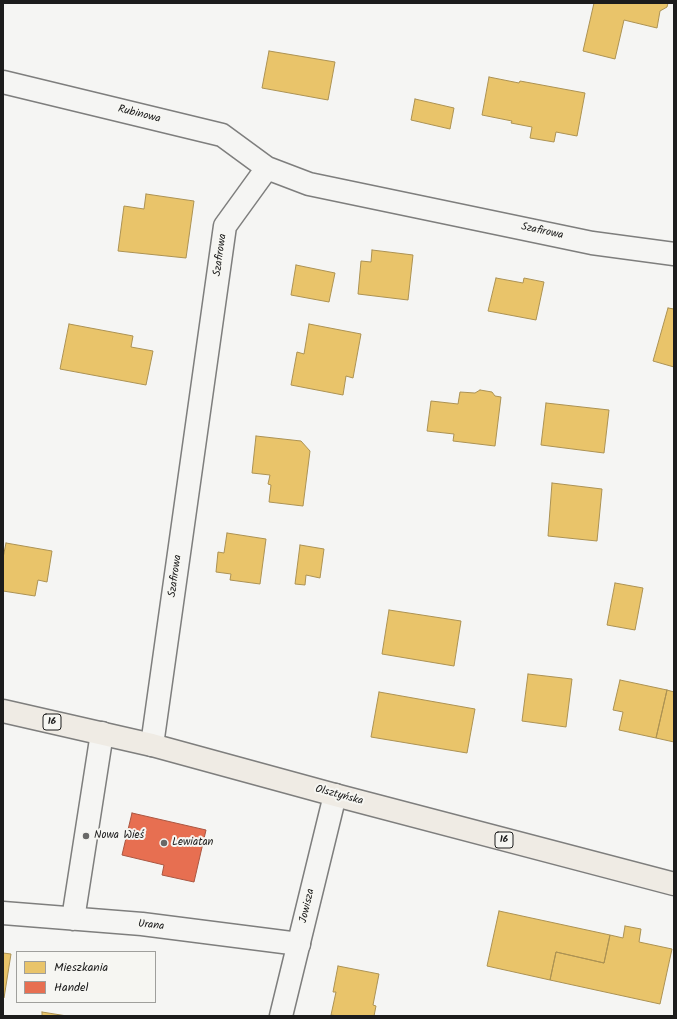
<!DOCTYPE html>
<html>
<head>
<meta charset="utf-8">
<style>
	body { margin:0 }
	#map { position:relative; width:677px; height:1019px; overflow:hidden; background:#f5f5f3; font-family:Kalam,sans-serif }
	canvas { display:block }
	.frame { position:absolute; inset:0; border:4px solid #1c1c1c; pointer-events:none }
	.legend { position:absolute; left:16px; top:951px; width:140px; height:52px; box-sizing:border-box; background:#f6f6f2; border:1px solid #9f9f9c; margin:0; padding:5px 7px; list-style:none; font-size:12px; color:#1c1c1c }
	.legend li { display:flex; align-items:center; gap:8px; height:20px }
	.legend b { width:20px; border:1px solid #9f9f9c }
</style>
</head>
<body>
<div id="map">
<canvas width="677" height="1019"></canvas>
<div class="frame"></div>
<ul class="legend">
<li><b style="height:11px;background:#e9c46a"></b>Mieszkania</li>
<li><b style="height:11px;background:#e76f51"></b>Handel</li>
</ul>
</div>
<script>
const ctx = document.querySelector('canvas').getContext('2d');
ctx.lineJoin = 'round';
function fillPath(path, color) {
  ctx.fillStyle = color;
  ctx.fill(path, 'evenodd');
}
function shape(rows) {
  const path = new Path2D();
  for (const r of rows) {
    path.moveTo(r[0], r[1]);
    for (let i = 2; i < r.length; i += 2) path.lineTo(r[i], r[i + 1]);
  }
  return path;
}
function trace(path, color, width, dash) {
  ctx.strokeStyle = color;
  ctx.lineWidth = width;
  ctx.lineCap = dash ? 'butt' : 'round';
  ctx.setLineDash(dash || []);
  ctx.stroke(path);
}
function drawText(font, color, halo, rows, align = 'center') {
  ctx.font = font + ' Kalam,sans-serif';
  ctx.lineWidth = 4;
  ctx.setLineDash([]);
  ctx.textBaseline = 'middle';
  ctx.strokeStyle = halo;
  ctx.fillStyle = color;
  for (const [text, x, y, turn = 0] of rows) {
    ctx.save();
    ctx.translate(x, y);
    ctx.rotate((+turn || 0) * Math.PI / 180);
    ctx.textAlign = isNaN(turn) ? turn : align;
    if (halo) ctx.strokeText(text, 0, 0);
    ctx.fillText(text, 0, 0);
    ctx.restore();
  }
}
const homes = shape([
	[594,3,668,3,667,7,660,11,657,28,624,20,615,59,583,51,594,3],
	[269,51,335,62,328,100,262,88,269,51],
	[489,77,519,83,520,81,585,93,577,136,556,132,554,142,530,138,532,127,511,123,512,121,482,115,489,77],
	[415,99,454,108,450,129,411,120,415,99],
	[146,194,194,201,186,258,118,251,124,206,144,209,146,194],
	[372,250,413,255,408,300,358,294,361,261,371,262,372,250],
	[296,265,335,273,329,302,291,295,296,265],
	[496,278,523,283,524,278,544,282,536,320,488,311,496,278],
	[668,308,674,309,674,367,653,361,668,308],
	[69,324,133,336,131,347,153,351,146,385,60,369,69,324],
	[309,324,361,334,353,378,346,376,343,395,291,385,297,352,304,354,309,324],
	[480,390,492,392,495,396,501,397,495,446,453,441,454,434,427,431,431,401,458,404,460,392,475,393,480,390],
	[546,403,609,410,604,453,541,445,546,403],
	[256,436,301,441,310,451,303,506,269,502,271,485,268,484,270,475,252,473,256,436],
	[552,483,602,489,597,541,548,536,552,483],
	[227,533,266,539,260,584,230,580,231,574,216,572,218,552,224,553,227,533],
	[6,543,52,551,47,582,38,580,35,596,3,591,3,558,6,543],
	[300,545,324,549,320,578,306,575,305,585,295,584,300,545],
	[615,583,643,588,635,630,607,625,615,583],
	[389,610,461,621,454,666,382,654,389,610],
	[528,674,572,679,566,727,522,721,528,674],
	[620,680,667,690,656,738,619,730,623,712,613,710,620,680],
	[667,690,674,692,674,742,656,738,667,690],
	[379,692,475,709,467,753,371,737,379,692],
	[499,911,610,935,604,963,556,952,550,980,487,966,499,911],
	[625,926,641,929,639,942,672,949,660,1004,550,980,556,952,604,963,610,935,623,938,625,926],
	[3,953,11,954,4,998,3,998,3,953],
	[338,966,379,974,373,1005,376,1006,374,1016,337,1016,331,1015,336,992,333,992,338,966],
	[42,1012,67,1016,42,1016,42,1012]
]);
const shops = shape([
	[132,813,206,830,194,882,162,875,164,865,122,855,132,813]
]);
const street = shape([
	[3,82,222,135,267,168,309,184,592,243,674,254],
	[152,745,225,226,267,168],
	[3,913,142,924,299,944],
	[73,919,102,733]
]);
const secondary = shape([
	[281,1016,335,795]
]);
const primary = shape([
	[3,711,152,745,335,795,674,884]
]);
const markers = [
	[86,836,4,"#686867"],
	[164,843,4,"#686867"]
];
const shields = [
	[52,722,18],
	[504,840,18]
];
const shieldNames = [
	["16",52,722],
	["16",504,840]
];
const streetNames = [
	["Rubinowa",139,115,14],
	["Szafirowa",542,232,12],
	["Szafirowa",221,255,-82],
	["Szafirowa",176,576,-82],
	["Olsztyńska",339,796,15],
	["Jowisza",308,906,-77],
	["Urana",151,926,6]
];
const poiNames = [
	["Nowa Wieś",94,836],
	["Lewiatan",172,843]
];
fillPath(homes, '#e9c46a');
trace(homes, '#ac9253', 1);
fillPath(shops, '#e76f51');
trace(shops, '#aa5641', 1);
trace(street, '#7e7e7d', 25);
trace(secondary, '#7e7e7d', 25);
trace(primary, '#7e7e7d', 25);
trace(street, '#f5f5f3', 22);
trace(secondary, '#f5f5f3', 22);
trace(primary, '#efebe4', 22);
for (const [x, y, r, color] of markers) {
  const dot = new Path2D();
  dot.arc(x, y, r, 0, 2 * Math.PI);
  ctx.fillStyle = color;
  ctx.fill(dot);
  trace(dot, '#f6f6f2', 1.5);
}
for (const [x, y, w] of shields) {
  const box = new Path2D();
  box.roundRect(x - w / 2, y - 8, w, 16, 3);
  ctx.fillStyle = '#f6f6f2';
  ctx.fill(box);
  trace(box, '#1c1c1c', 1);
}
drawText('bold 10px', '#1c1c1c', null, shieldNames);
drawText('11px', '#1c1c1c', '#f6f6f2', streetNames);
drawText('11px', '#1c1c1c', '#f6f6f2', poiNames, 'left');
</script>
</body>
</html>
